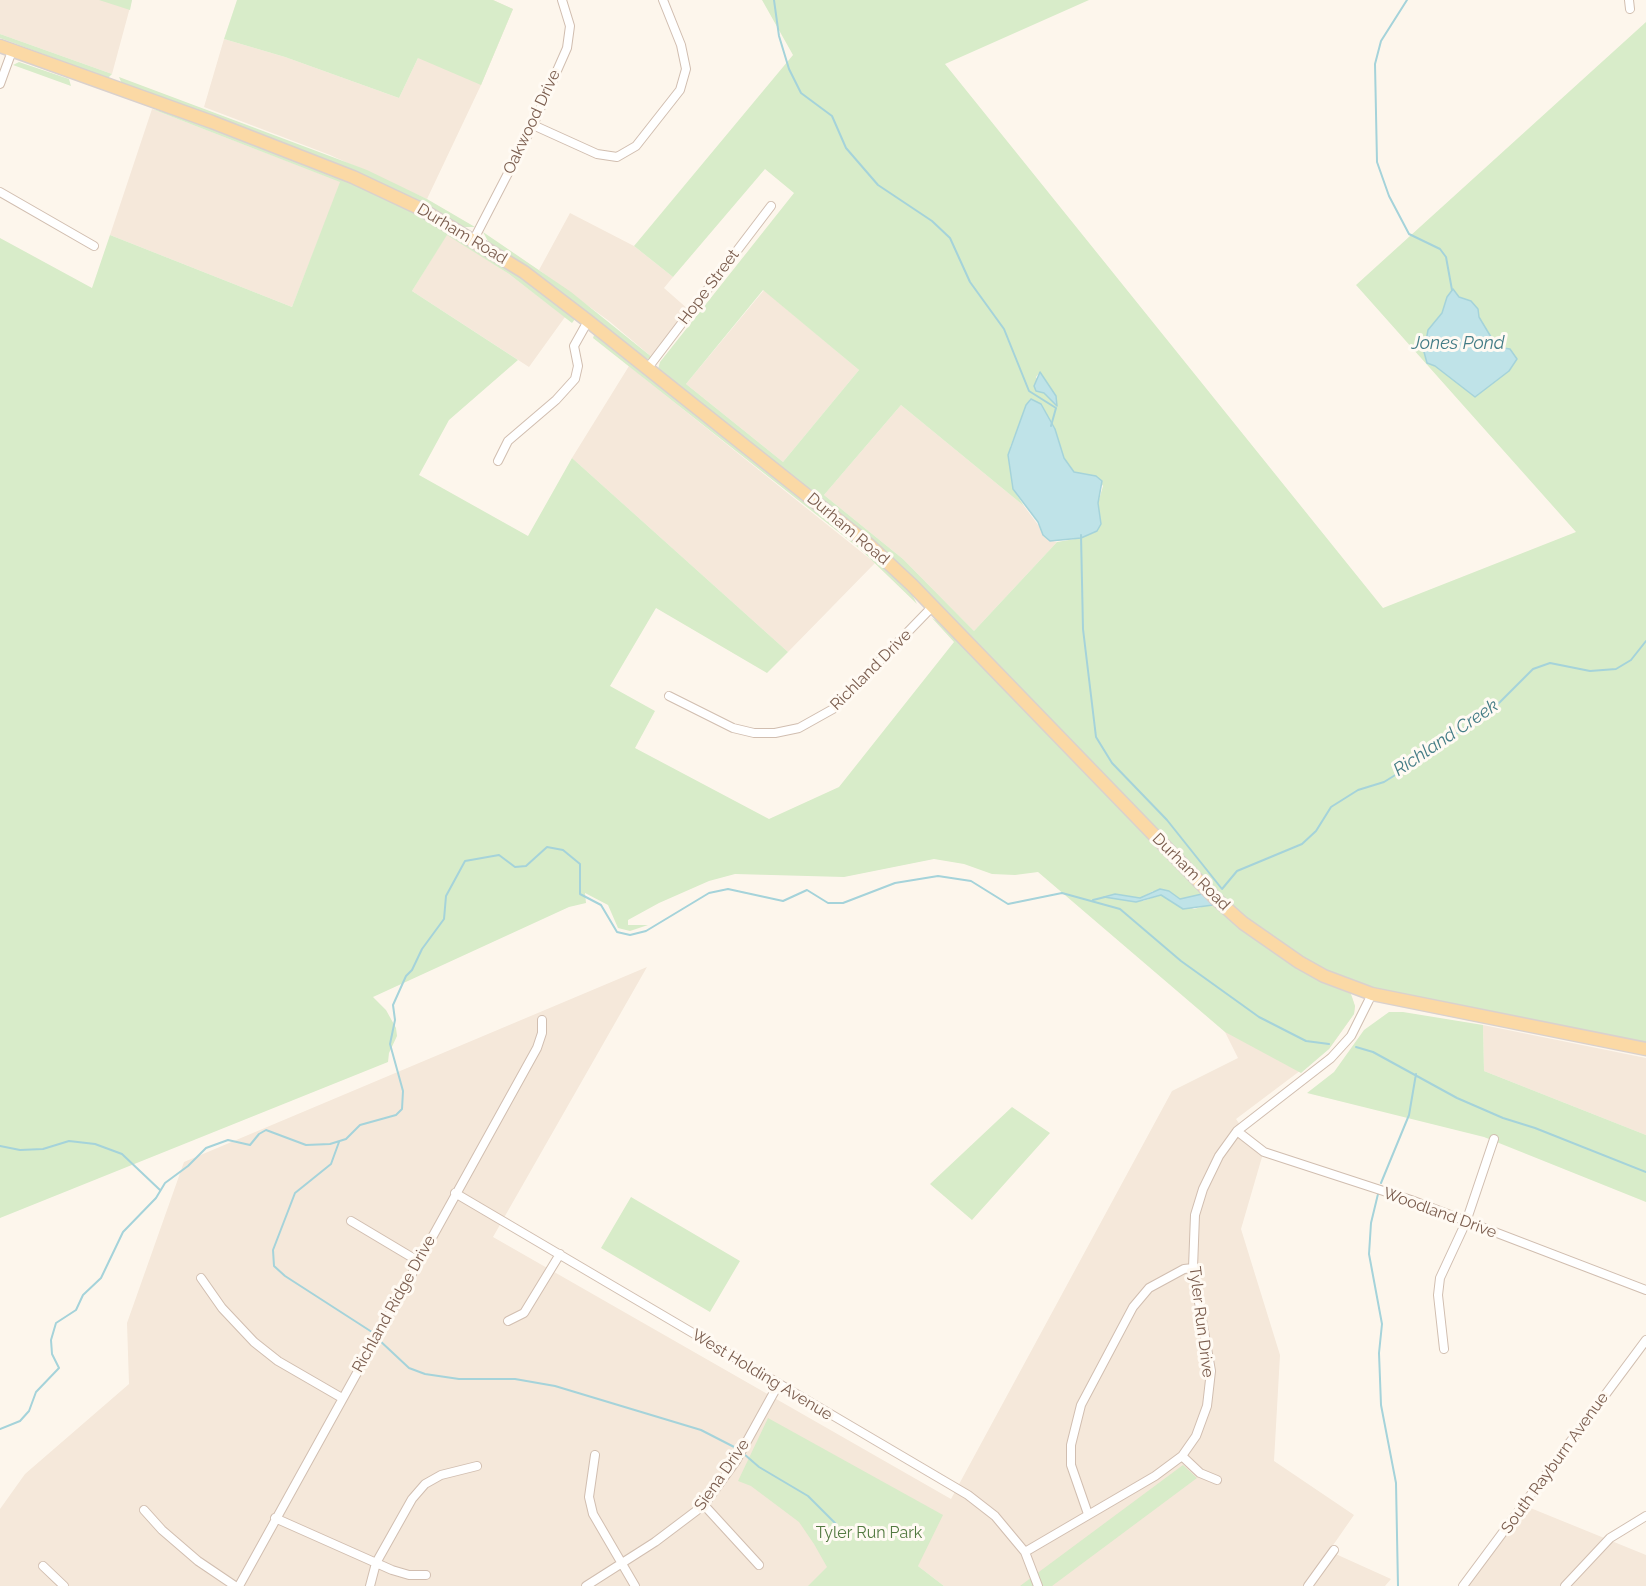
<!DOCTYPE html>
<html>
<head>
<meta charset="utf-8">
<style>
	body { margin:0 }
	canvas { display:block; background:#fdf6ec }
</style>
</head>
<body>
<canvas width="1646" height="1586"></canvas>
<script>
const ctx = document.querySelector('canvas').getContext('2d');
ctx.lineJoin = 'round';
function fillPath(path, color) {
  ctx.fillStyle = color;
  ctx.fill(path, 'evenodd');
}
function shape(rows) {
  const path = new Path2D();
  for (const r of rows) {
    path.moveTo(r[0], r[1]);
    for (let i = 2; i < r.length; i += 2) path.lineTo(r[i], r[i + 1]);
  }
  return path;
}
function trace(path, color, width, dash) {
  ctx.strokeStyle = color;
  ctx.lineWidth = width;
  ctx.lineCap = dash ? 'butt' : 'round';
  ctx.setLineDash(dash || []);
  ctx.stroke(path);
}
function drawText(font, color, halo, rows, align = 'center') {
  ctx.font = font + ' Raleway,sans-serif';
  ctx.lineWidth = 6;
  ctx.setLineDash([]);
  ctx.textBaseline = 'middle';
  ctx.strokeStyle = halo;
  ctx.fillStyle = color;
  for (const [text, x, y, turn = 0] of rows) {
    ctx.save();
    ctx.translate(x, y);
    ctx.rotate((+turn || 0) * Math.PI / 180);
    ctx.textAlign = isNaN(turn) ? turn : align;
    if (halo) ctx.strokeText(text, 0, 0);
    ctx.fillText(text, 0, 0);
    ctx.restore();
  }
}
const residential = shape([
	[0,0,132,0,112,74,0,34],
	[493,0,513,9,481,85,427,199,330,155,204,107,224,39,285,57,399,98,418,58],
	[152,109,341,182,292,307,110,235],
	[570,213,634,246,673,277,664,288,689,310,653,358,609,321,539,270],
	[447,234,509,274,565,317,529,367,412,291],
	[764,290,859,370,783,462,686,384],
	[629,366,875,563,788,652,572,458],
	[901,405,1024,506,1050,541,1057,542,974,631,903,559,824,495],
	[647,967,493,1237,951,1499,1172,1091,1238,1058,1225,1032,1329,989,1352,997,1355,1006,1354,1014,1329,1049,1236,1119,1262,1157,1241,1229,1280,1355,1274,1461,1354,1515,1329,1551,1391,1579,1385,1586,944,1586,918,1566,907,1586,0,1586,0,1509,25,1474,129,1384,127,1323,184,1162],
	[1483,1025,1646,1058,1646,1135,1484,1071],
	[1528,1507,1646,1555,1646,1586,1465,1586]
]);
const green = shape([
	[99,0,132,0,130,10],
	[237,0,493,0,513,9,481,85,418,58,399,98,285,57,224,39],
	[762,0,1089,0,945,64,1383,608,1576,532,1356,285,1646,22,1646,1044,1385,992,1331,972,1299,957,1251,923,1210,885,899,566,658,369,660,362,794,193,765,169,673,277,634,246,793,55],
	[763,290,859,370,783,462,686,384],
	[1040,372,1056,396,1056,405,1044,393,1036,377],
	[1030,399,1041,404,1055,429,1064,458,1074,472,1096,476,1103,486,1098,503,1101,524,1081,538,1057,542,974,631,903,559,824,495,901,405,1024,506,1013,489,1010,447],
	[0,34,112,74,108,78,0,38],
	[19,62,69,79,71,86,13,65],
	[119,77,367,170,427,199,475,227,463,227,426,208,122,84],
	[152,109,197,120,395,200,494,257,575,319,572,323,509,274,447,235,412,291,518,360,449,420,419,475,528,536,572,458,788,652,767,673,656,608,610,686,655,711,635,748,769,819,839,787,954,642,932,618,943,624,1244,930,1291,963,1351,994,1355,1006,1354,1014,1329,1049,1301,1073,1225,1032,1038,872,1015,875,992,874,964,864,934,859,844,877,735,874,709,881,659,903,628,920,628,925,648,925,630,931,618,928,608,905,585,893,586,903,569,907,373,997,386,1010,396,1028,397,1036,389,1053,388,1062,0,1218,0,238,92,288,110,235,292,307,340,182],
	[1153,891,1169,891,1180,899,1199,896,1213,904,1194,909,1161,895,1143,901,1106,897,1115,894,1140,898],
	[483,232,571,292,653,358,647,359,489,243],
	[594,335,861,545,909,589,917,604,860,549,593,338],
	[1389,1012,1403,1012,1483,1025,1484,1071,1646,1135,1646,1202,1484,1137,1307,1093,1334,1072,1364,1030],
	[1012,1107,1050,1133,972,1220,930,1184],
	[631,1197,740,1261,710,1312,601,1248],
	[768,1418,943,1515,918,1566,944,1586,808,1586,827,1567,814,1544,799,1522,751,1486,738,1481],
	[1183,1465,1197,1478,1052,1586,1020,1586]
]);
const water = shape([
	[1453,289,1459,297,1471,301,1478,309,1479,317,1497,347,1510,349,1517,359,1509,371,1475,397,1435,366,1427,363,1424,352,1428,330,1442,313,1447,297,1453,289],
	[1040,372,1056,396,1057,406,1044,393,1036,391,1034,386,1040,372],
	[1031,399,1041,404,1055,429,1064,458,1074,472,1096,476,1102,481,1098,503,1101,524,1097,531,1081,538,1050,541,1043,535,1038,522,1013,489,1008,455,1026,405,1031,399],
	[1160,889,1169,891,1180,899,1202,894,1213,905,1183,909,1161,895,1136,902,1104,897,1115,894,1140,898,1160,889]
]);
const stream = shape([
	[774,0,779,36,789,69,801,93,832,116,846,148,878,185,932,221,950,238,970,282,1004,329,1029,391,1056,408,1051,426],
	[1407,0,1381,41,1375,64,1377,162,1389,196,1409,234,1440,249,1446,257,1452,290],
	[1081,535,1083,629,1096,737,1112,763,1167,820,1222,889,1237,871,1302,844,1316,831,1331,807,1358,790,1384,782,1413,764,1497,705,1533,669,1550,663,1590,671,1616,669,1631,660,1646,641],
	[1093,900,1105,897],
	[1356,1047,1373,1052,1457,1098,1503,1118,1535,1128,1646,1172],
	[339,1142,331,1164,295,1193,273,1250,274,1266,285,1276,375,1334],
	[0,1146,20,1150,43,1149,69,1141,95,1144,122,1154,160,1190],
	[1381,1183,1409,1115,1416,1074],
	[1378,1194,1371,1223,1369,1254,1382,1324,1379,1353,1381,1405,1396,1483,1398,1586],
	[378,1339,409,1368,425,1374,459,1379,515,1379,555,1386,701,1430,740,1450],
	[0,1429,20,1421,29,1411,36,1392,59,1368,52,1354,51,1340,56,1323,76,1310,83,1295,101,1278,123,1232,156,1198,165,1183,188,1166,206,1148,228,1140,250,1145,259,1134,266,1130,306,1145,330,1144,346,1139,360,1125,396,1115,402,1109,403,1091,390,1044,395,1020,393,1005,406,976,412,970,422,949,444,919,446,896,465,861,499,855,515,867,526,866,547,847,563,850,580,864,580,894,601,905,617,932,630,935,646,931,709,893,728,889,783,901,807,890,828,903,843,903,895,883,938,876,971,881,1008,904,1062,893,1120,909,1181,961,1259,1017,1306,1041,1329,1044],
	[744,1454,759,1467,808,1496,837,1525]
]);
const street = shape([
	[1629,0,1630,9],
	[0,84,12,51],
	[533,125,597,154,617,157,636,146,680,90,686,69,681,45,663,0],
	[0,192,94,246],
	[474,239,533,125,567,48,570,26,562,0],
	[647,369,771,206],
	[498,461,508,441,556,400,575,379,578,366,574,346,588,321],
	[669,696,733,728,754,733,775,733,799,728,833,709,933,606],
	[1237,1131,1264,1152,1411,1200,1646,1290],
	[455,1193,968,1495,995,1516,1025,1552,1038,1586],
	[351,1221,418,1261],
	[201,1278,222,1308,254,1342,278,1361,342,1398],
	[508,1321,524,1313,560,1254],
	[1444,1349,1438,1295,1440,1278,1466,1222,1494,1139],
	[595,1455,589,1497,593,1514,635,1586],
	[1182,1456,1200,1473,1217,1480],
	[704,1505,759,1565],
	[144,1510,162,1530,198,1561,235,1586],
	[1088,1514,1071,1465,1071,1445,1081,1405,1133,1307,1149,1288,1184,1269,1193,1268],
	[275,1518,392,1570,409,1575,426,1575],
	[1025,1552,1155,1476,1182,1456,1196,1436,1207,1406,1211,1371,1193,1268,1195,1215,1203,1189,1219,1156,1237,1131,1331,1058,1351,1036,1372,994],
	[43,1566,64,1586],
	[239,1586,537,1048,542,1033,542,1020],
	[370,1586,376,1563,412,1499,425,1484,441,1475,477,1466],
	[586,1586,655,1542,704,1505,736,1461,778,1385],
	[1308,1586,1334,1550],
	[1463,1586,1646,1340],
	[1565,1586,1610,1538,1646,1516]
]);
const primary = shape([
	[0,46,212,122,353,177,421,209,524,272,588,321,868,544,912,585,1215,898,1243,923,1299,962,1324,976,1372,994,1646,1049]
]);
const streetNames = [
	["Oakwood Drive",532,122,-65],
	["Durham Road",462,234,31],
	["Hope Street",709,287,-53],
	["Durham Road",848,529,40],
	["Richland Drive",871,670,-45],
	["Durham Road",1191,872,45],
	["Woodland Drive",1440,1213,20],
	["Richland Ridge Drive",394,1304,-61],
	["Tyler Run Drive",1201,1322,83],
	["West Holding Avenue",762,1375,31],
	["South Rayburn Avenue",1555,1463,-54],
	["Siena Drive",722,1475,-55]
];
const parkNames = [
	["Tyler Run Park",869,1533]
];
const waterNames = [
	["Jones Pond",1458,344],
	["Richland Creek",1446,738,-34]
];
fillPath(residential, '#f5e8da');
fillPath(green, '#d8ecc9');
fillPath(water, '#bfe3e8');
trace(water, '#a5d3da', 1.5);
trace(stream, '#a5d3da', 2);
trace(street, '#d1beb0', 10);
trace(primary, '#dad1cd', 15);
trace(street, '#fff', 8);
trace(primary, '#fbd9a5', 12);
drawText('16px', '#7a5c4d', '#fffaf3', streetNames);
drawText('16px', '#537a41', '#fffaf3', parkNames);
drawText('italic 18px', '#437c86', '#fffaf3', waterNames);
</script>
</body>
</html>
